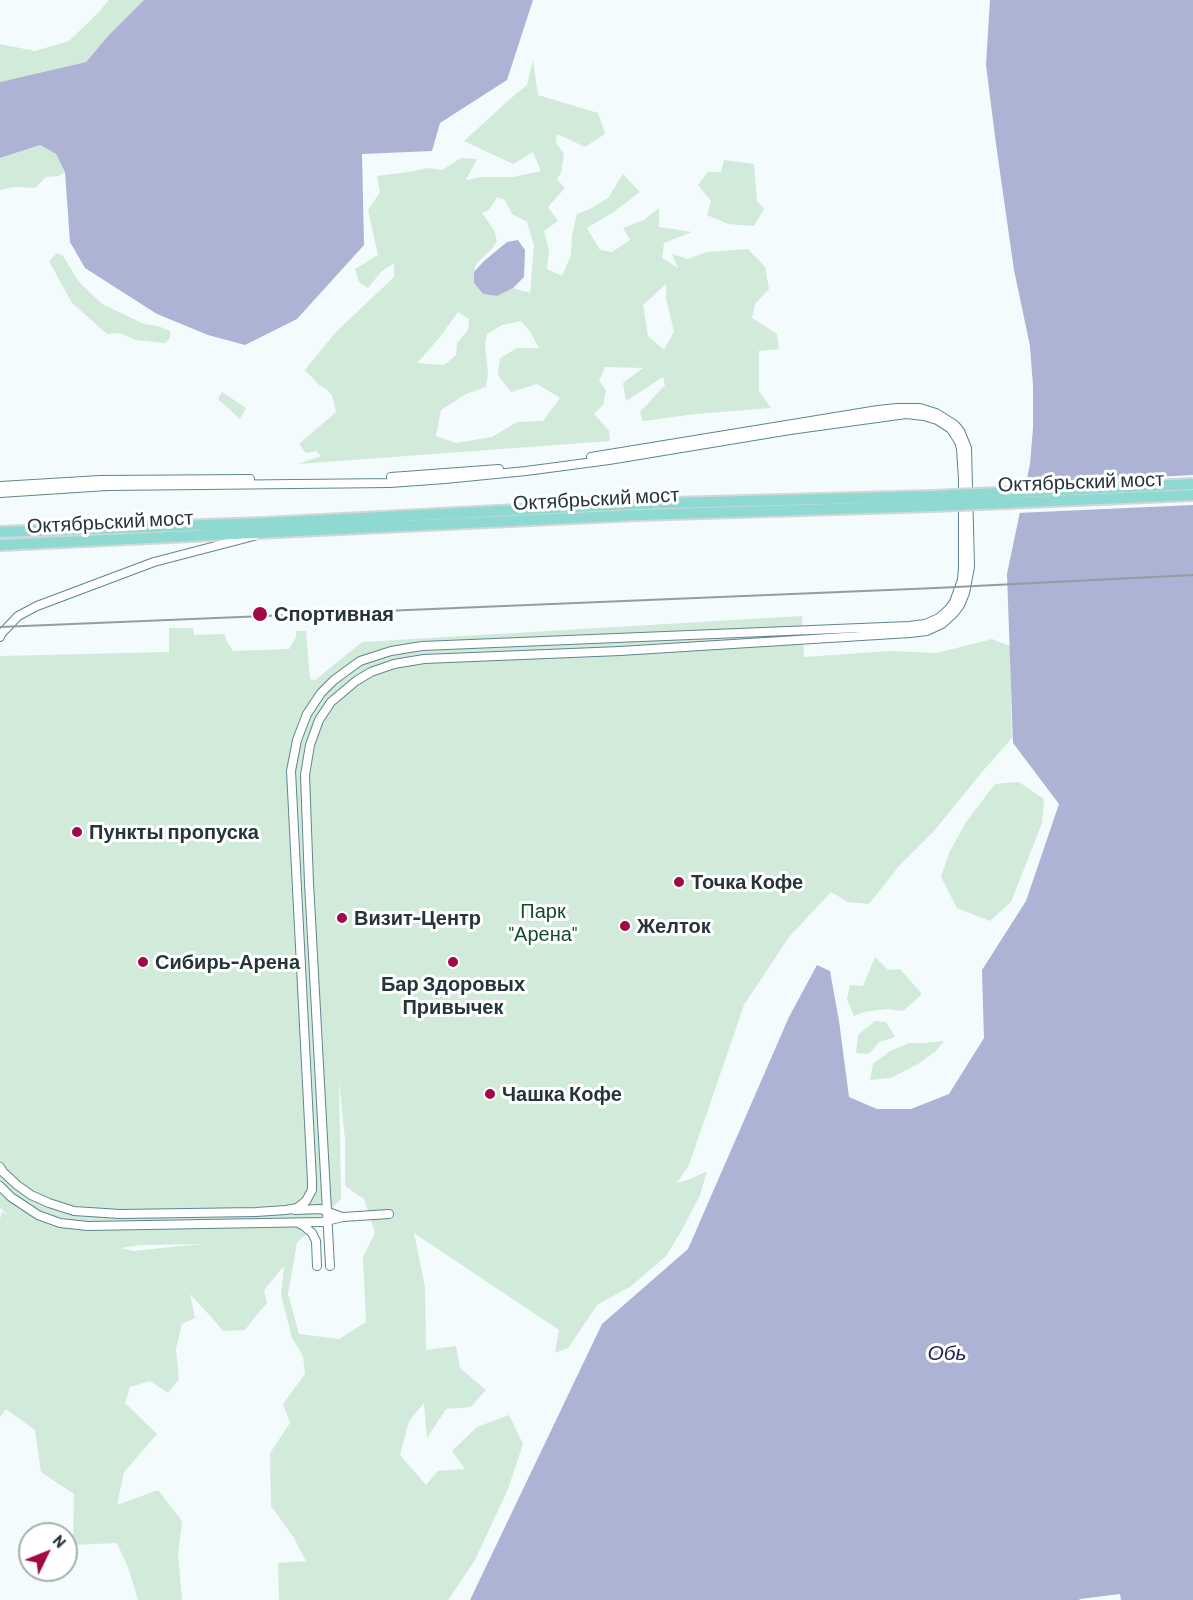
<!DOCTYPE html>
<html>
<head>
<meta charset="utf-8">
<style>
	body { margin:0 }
	#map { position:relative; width:1193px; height:1600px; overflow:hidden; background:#f3fbfd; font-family:Barlow,sans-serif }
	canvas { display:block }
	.north { position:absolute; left:18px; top:1522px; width:60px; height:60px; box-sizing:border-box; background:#fff; border:2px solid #a8aeb0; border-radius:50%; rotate:47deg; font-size:16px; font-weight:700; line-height:24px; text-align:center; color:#25353a }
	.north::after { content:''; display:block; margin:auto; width:21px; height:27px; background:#a30946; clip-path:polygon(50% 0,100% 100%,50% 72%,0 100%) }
</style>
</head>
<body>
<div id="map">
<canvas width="1193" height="1600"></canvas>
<div class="north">N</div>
</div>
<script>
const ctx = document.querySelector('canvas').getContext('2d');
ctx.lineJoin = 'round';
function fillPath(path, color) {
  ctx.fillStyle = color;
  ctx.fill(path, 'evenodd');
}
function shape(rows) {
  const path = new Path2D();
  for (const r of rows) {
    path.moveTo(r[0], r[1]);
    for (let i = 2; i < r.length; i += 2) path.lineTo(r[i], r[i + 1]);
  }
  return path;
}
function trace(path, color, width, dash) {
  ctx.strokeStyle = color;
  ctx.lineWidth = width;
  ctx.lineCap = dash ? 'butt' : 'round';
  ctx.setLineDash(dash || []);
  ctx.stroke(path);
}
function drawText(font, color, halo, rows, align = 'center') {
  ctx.font = font + ' Barlow,sans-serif';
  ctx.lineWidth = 6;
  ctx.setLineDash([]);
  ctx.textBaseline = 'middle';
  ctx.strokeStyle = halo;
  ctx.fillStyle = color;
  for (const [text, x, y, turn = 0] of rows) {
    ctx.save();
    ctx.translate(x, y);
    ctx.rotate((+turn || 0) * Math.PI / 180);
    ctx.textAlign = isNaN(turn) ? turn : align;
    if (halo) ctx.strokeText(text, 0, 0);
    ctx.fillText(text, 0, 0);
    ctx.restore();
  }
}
const green = shape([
	[109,0,144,0,109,35,86,62,0,82,0,44,35,51,69,41,98,13],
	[533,60,538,95,598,113,605,134,585,147,557,134,556,143,564,154,561,173,557,179,565,188,548,207,558,221,544,231,549,250,547,269,562,276,571,255,572,235,577,214,590,209,608,198,623,174,640,192,612,213,587,228,600,250,612,252,630,240,623,228,644,220,659,208,659,227,692,232,664,243,662,258,678,268,672,254,688,259,707,252,748,249,765,267,769,289,755,304,752,318,777,334,779,349,759,351,759,391,771,408,696,414,643,421,640,412,665,385,663,377,626,401,623,383,643,368,605,367,599,381,606,390,603,405,594,414,609,431,610,441,298,464,321,456,316,451,306,453,299,444,336,412,332,395,326,389,319,385,305,370,335,333,394,277,394,263,381,272,368,288,359,282,355,269,378,255,368,210,380,192,377,176,409,172,428,168,442,170,461,158,477,159,466,180,481,177,513,177,541,171,533,152,513,164,464,141,510,99,527,85],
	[497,197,505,200,512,214,527,222,534,245,530,293,513,288,497,296,483,294,474,283,474,272,476,264,491,250,497,241,494,230,482,213,489,210],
	[666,284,666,298,674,332,664,350,648,336,643,305],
	[458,312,469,319,468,330,457,343,456,355,444,365,417,363,440,337],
	[521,321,531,333,539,348,517,348,500,358,498,375,511,392,537,384,560,398,543,421,517,422,492,437,456,443,436,436,441,410,466,394,486,387,488,373,485,344,487,334,502,325],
	[40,145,56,154,65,172,59,176,46,177,35,188,14,187,0,190,0,158],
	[724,160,754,164,757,201,764,209,754,226,728,224,707,215,711,201,698,185,708,172,721,172],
	[57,253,63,256,79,282,102,304,144,324,158,326,170,331,170,338,165,343,136,340,119,333,107,334,72,303,49,261],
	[222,392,246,408,240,419,218,399],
	[802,616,804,657,890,651,937,653,992,639,1010,646,1012,738,982,772,934,831,899,866,869,904,848,902,831,892,789,937,744,1005,689,1165,677,1183,688,1180,707,1171,700,1195,682,1230,666,1256,630,1287,598,1304,568,1348,555,1353,559,1330,414,1233,425,1287,426,1350,456,1346,460,1368,486,1390,471,1407,446,1409,427,1438,424,1403,409,1421,400,1455,426,1485,438,1471,465,1469,452,1451,477,1427,509,1415,523,1444,508,1489,475,1560,448,1600,279,1600,278,1563,306,1561,294,1538,271,1506,270,1453,290,1423,283,1404,305,1374,303,1356,292,1338,281,1294,284,1266,264,1290,267,1303,255,1317,245,1330,223,1331,213,1319,190,1294,195,1318,182,1324,176,1349,179,1379,168,1393,150,1381,130,1387,125,1403,157,1434,124,1472,117,1505,158,1490,182,1521,178,1554,182,1600,138,1600,129,1570,117,1543,73,1545,74,1494,41,1472,35,1430,6,1409,0,1417,0,1219,2,1212,8,1214,0,1208,0,656,169,652,169,628,193,628,194,635,225,634,226,640,233,651,289,649,296,637,296,631,306,631,310,679,315,680,362,642],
	[339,1079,345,1140,345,1186,364,1199,375,1233,363,1257,366,1322,339,1339,299,1334,288,1294,297,1243,341,1199],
	[202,1244,133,1251,121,1248,140,1245],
	[1019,782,1044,799,1042,823,1011,902,990,921,957,908,941,877,949,853,966,822,995,784],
	[875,957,888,970,900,969,922,994,903,1011,886,1009,864,1012,854,1016,847,999,850,985,863,986],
	[875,1021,886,1022,895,1037,879,1042,869,1054,856,1053,858,1035],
	[944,1041,936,1051,918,1064,891,1078,870,1080,873,1064,890,1051,909,1043,924,1043]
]);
const water = shape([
	[144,0,533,0,507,80,440,123,432,151,362,154,364,245,297,319,245,345,208,335,157,314,85,268,70,242,65,172,56,154,40,145,0,158,0,82,86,62,109,35],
	[990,0,1193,0,1193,1600,1121,1600,1120,1594,1080,1599,1079,1600,470,1600,602,1324,688,1249,789,1017,817,965,830,971,839,1021,849,1097,877,1109,911,1109,949,1094,984,1038,982,970,1026,901,1059,804,1013,743,1007,574,1030,464,1033,428,1033,386,1030,346,1014,270,996,144,986,65],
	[518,240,525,250,524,277,513,288,497,296,483,294,474,283,474,272,484,261,507,242]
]);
const pier = shape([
	[1193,475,1193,505,1017,513,1023,484]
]);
const minor = shape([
	[391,477,499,469],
	[0,486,100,480,250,479],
	[0,493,107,486,390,483,445,479,526,471,609,460,790,430,906,414,924,416,937,420,951,429,959,442,961,449,963,479,963,567,962,580,954,602,949,609,939,618,925,624,909,626,422,646,391,651,360,661,334,680,321,693,307,714,297,740,291,771,312,1181,312,1190,306,1201,297,1208,286,1210,256,1212,120,1214,74,1211,49,1203,31,1195,17,1185,3,1172,0,1167],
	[0,637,1,634,18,616,37,606,154,562,254,536],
	[0,1186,11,1197,38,1215,60,1223,88,1226,322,1222,343,1217,389,1214],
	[295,1210,320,1209,342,1217],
	[300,1224,304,1226,312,1233,316,1241,317,1266],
	[330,1266,309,883,305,775,310,745,319,720,331,702,356,681,371,672,394,664,424,659,620,651,910,633,927,631,942,624,954,613,960,605,965,593,970,567,967,448,960,431,955,425,936,413,920,408,897,408,878,410,591,457]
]);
const major = shape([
	[0,532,264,523,635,504,933,496],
	[0,545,637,515,934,506]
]);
const rail = shape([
	[0,627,936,588,1193,575]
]);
const majorBridge = shape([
	[933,496,1193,484],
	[934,506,1193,495]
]);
const markers = [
	[260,614,8,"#a30946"],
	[77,832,6,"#a30946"],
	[679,882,6,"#a30946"],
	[342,918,6,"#a30946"],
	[625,926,6,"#a30946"],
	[143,962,6,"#a30946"],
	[453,962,6,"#a30946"],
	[490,1094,6,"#a30946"]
];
const streetNames = [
	["Октябрьский мост",1081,482,-2],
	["Октябрьский мост",596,499,-3],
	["Октябрьский мост",110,522,-3]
];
const poiNames = [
	["Спортивная",274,614],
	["Пункты пропуска",89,832],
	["Точка Кофе",691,882],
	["Визит-Центр",354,918],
	["Желток",637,926],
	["Сибирь-Арена",155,962],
	["Бар Здоровых",453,984,"center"],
	["Привычек",453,1007,"center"],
	["Чашка Кофе",502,1094]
];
const parkNames = [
	["Парк",543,911],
	["\"Арена\"",543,934]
];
const waterNames = [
	["Обь",947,1353]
];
fillPath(green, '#d2ead9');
fillPath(water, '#acb3d4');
fillPath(pier, '#f3fbfd');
trace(minor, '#5f8690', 10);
trace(major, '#d3d7d8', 14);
trace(minor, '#fff', 8);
trace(major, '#8ed9d1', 10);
trace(rail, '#919da0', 2);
trace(majorBridge, '#d3d7d8', 14, []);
trace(majorBridge, '#8ed9d1', 10);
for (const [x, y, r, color] of markers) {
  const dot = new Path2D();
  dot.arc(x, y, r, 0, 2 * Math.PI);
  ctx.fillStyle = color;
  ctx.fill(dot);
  trace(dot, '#fff', 2);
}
drawText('20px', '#25353a', '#fff', streetNames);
drawText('bold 20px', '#25353a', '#fff', poiNames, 'left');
drawText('20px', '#144b2d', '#fff', parkNames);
drawText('italic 21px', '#212550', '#fff', waterNames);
</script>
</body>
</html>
